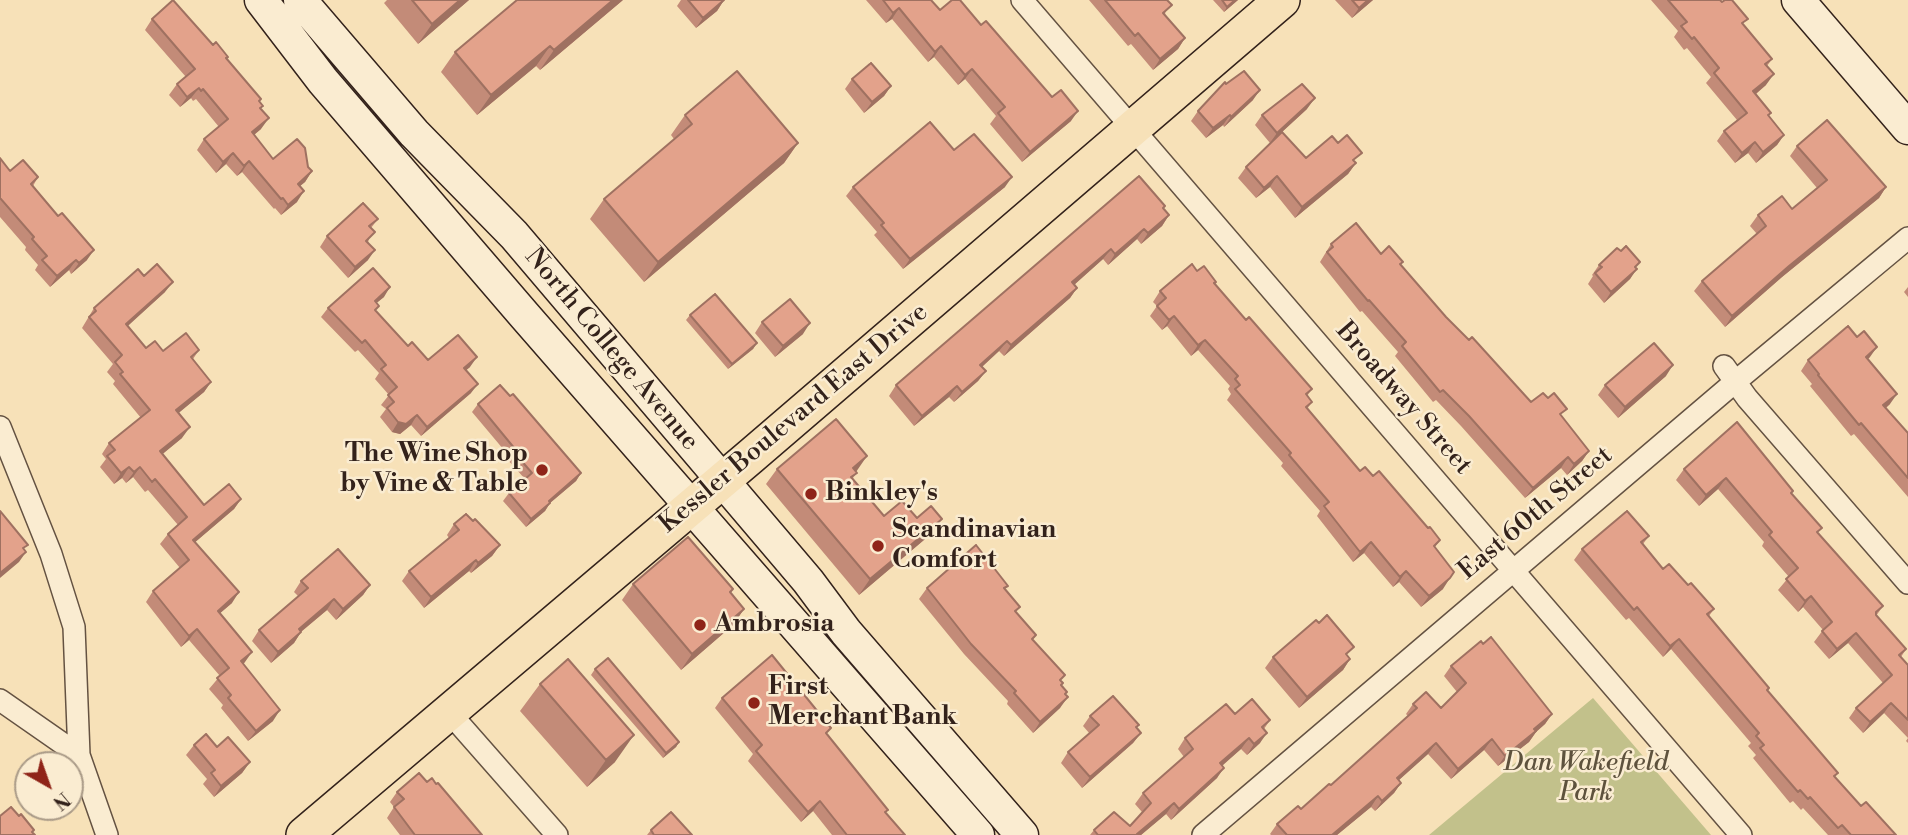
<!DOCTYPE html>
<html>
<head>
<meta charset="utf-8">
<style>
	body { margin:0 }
	#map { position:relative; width:1908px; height:835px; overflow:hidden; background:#f7e1b8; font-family:"Libre Bodoni",serif }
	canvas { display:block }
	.north { position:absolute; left:14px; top:751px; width:70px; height:70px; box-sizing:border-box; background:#faecd1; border:2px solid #aa9b88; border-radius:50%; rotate:140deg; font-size:19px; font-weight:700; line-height:28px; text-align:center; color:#33221b }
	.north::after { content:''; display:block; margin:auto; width:24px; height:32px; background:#8f2418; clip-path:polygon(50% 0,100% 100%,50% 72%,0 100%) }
</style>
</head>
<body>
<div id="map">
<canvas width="1908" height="835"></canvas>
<div class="north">N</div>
</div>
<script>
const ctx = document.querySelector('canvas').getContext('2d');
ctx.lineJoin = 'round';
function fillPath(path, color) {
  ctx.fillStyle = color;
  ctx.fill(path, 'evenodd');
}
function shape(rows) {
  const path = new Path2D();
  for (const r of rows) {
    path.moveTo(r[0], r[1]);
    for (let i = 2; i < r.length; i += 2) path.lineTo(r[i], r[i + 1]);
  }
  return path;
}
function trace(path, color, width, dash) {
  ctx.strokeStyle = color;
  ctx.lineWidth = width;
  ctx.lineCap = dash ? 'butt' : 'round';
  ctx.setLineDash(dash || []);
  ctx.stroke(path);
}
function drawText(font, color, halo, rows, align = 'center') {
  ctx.font = font + ' "Libre Bodoni",serif';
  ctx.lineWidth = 5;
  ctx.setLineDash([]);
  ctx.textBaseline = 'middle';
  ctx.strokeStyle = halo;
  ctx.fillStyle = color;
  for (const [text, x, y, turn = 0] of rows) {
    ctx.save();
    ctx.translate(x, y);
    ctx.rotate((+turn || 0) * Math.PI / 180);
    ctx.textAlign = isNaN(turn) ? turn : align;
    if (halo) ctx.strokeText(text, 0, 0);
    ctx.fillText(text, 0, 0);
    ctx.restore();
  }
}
const green = shape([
	[1593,698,1711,835,1429,835]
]);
const street = shape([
	[1022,0,1741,835],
	[1724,366,1747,398,1908,583],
	[0,427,51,554,74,627,79,755],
	[0,700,79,755,107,835],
	[448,711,557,835],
	[1203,835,1735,382,1908,238]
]);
const secondary = shape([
	[261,0,323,81,525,316,978,835],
	[300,0,414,133,514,235,808,581,846,632,1022,835],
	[1798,0,1908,128]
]);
const primary = shape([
	[304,835,750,457,1282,0]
]);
const wall = shape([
	[387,0,469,0,418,44,384,3],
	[623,0,540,70,536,66,477,115,441,72,455,52],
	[681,0,724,0,717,11,696,28,677,6],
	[866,0,931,0,940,10,981,25,1071,121,1022,162,990,124,996,116,965,79,958,85,934,57,928,62,892,19,886,23],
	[1089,0,1167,0,1165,15,1185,38,1178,49,1153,70,1131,44,1128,46],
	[1213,0,1238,0,1224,12],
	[1335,0,1373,0,1352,18],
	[1651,0,1720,0,1743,25,1772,59,1767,66,1766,85,1756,94,1771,113,1769,116,1784,135,1777,145,1756,163,1748,153,1735,163,1717,141,1724,131,1737,120,1706,83,1711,77,1687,48,1684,50,1674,37,1678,31],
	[152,19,213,45,261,99,259,101,261,109,261,129,254,135,273,159,308,167,312,171,305,182,300,186,297,202,281,215,275,208,274,209,242,172,237,176,226,164,216,173,197,150,204,139,219,127,196,99,193,101,191,98,180,107,169,95,177,84,186,77,145,30],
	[852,79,891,86,884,96,864,113,845,89],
	[1226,84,1253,100,1224,127,1223,125,1206,138,1191,121,1198,111],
	[1307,109,1282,132,1306,158,1356,163,1348,174,1295,218,1270,187,1256,198,1238,178,1246,167,1270,143,1255,125,1262,115],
	[685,115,798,143,784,163,644,282,590,219,604,199,674,139,671,135],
	[1797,146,1886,187,1879,198,1782,277,1725,327,1694,291,1702,281,1757,234,1750,226,1758,215,1792,209,1817,188,1790,156],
	[954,150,1005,187,903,269,874,235,877,232,846,196,853,187],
	[0,158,10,171,38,177,33,186,87,260,71,274,69,270,50,287,35,270,38,265,25,250,26,247,0,217],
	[1165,206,1163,209,1169,215,1162,226,1141,244,1137,239,1108,265,1103,259,1074,285,1077,288,1070,298,1004,356,999,351,982,367,986,371,978,381,954,402,949,397,914,426,889,396,896,385],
	[378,219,371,228,368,243,368,260,348,278,320,247,327,236],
	[1331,244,1381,254,1403,262,1401,265,1446,317,1531,402,1561,416,1589,451,1582,461,1567,475,1561,468,1525,498,1461,426,1436,400,1433,402,1395,356,1398,352,1362,311,1360,312,1320,262],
	[1599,265,1636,268,1630,279,1604,303,1588,284,1593,276,1592,275],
	[144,276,165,292,127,326,146,348,163,351,199,350,193,359,211,382,204,392,178,413,182,438,162,454,204,505,241,499,234,509,195,542,232,603,220,613,245,662,243,664,273,721,248,741,221,708,223,705,209,689,220,676,189,640,181,647,146,602,153,591,180,568,160,544,168,534,178,525,148,490,145,492,133,477,126,483,122,478,114,484,100,467,106,459,102,454,109,443,141,418,113,384,115,381,107,372,113,364,82,328,94,308],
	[1216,282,1215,284,1246,320,1312,389,1307,396,1312,402,1307,409,1360,471,1373,476,1440,540,1435,547,1443,589,1421,607,1399,582,1393,587,1364,553,1353,562,1317,516,1320,511,1281,466,1283,463,1227,400,1231,394,1228,389,1230,386,1198,350,1191,356,1167,326,1162,330,1150,316,1157,306,1153,302,1160,291],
	[1908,287,1908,297,1904,292],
	[384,297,376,303,376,311,408,346,428,360,470,367,466,370,471,393,421,436,411,425,400,434,392,432,380,417,386,409,381,405,389,395,375,379,379,373,358,350,355,352,321,317,328,308],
	[690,315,757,343,753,349,728,369,686,320],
	[762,322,803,334,775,357,755,333],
	[1870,357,1868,359,1890,404,1886,408,1908,433,1908,497,1854,434,1851,436,1810,386,1812,384,1801,371,1808,360],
	[1666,376,1618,418,1598,395,1605,385],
	[478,404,581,473,576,481,550,503,545,511,526,527,503,501,509,493,525,479,507,459,509,456,472,412],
	[777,469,856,472,857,473,852,479,884,516,917,518,931,534,859,595,766,484],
	[1684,469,1791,493,1818,533,1883,606,1876,616,1906,649,1901,657,1908,665,1908,743,1906,741,1908,738,1884,713,1863,733,1849,718,1856,708,1883,683,1848,643,1829,659,1814,642,1823,630,1803,607,1798,612,1778,590,1789,577,1762,546,1764,542,1718,489,1699,506,1676,480],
	[473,521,500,545,492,556,471,573,469,571,424,608,402,581,409,571,449,538,447,535,454,524],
	[1649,536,1643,544,1663,569,1688,585,1714,609,1709,616,1769,688,1768,691,1838,773,1835,777,1861,806,1896,835,1828,835,1803,808,1801,810,1793,801,1790,803,1753,758,1756,755,1748,746,1751,743,1671,649,1663,657,1629,618,1626,620,1574,560,1582,549],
	[301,581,370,585,363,595,336,620,327,610,301,632,294,643,271,663,252,641,259,630,298,596,294,592],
	[633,584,733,589,731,593,744,609,733,625,681,670,622,600],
	[927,588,1005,589,1020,607,1016,612,1036,635,1033,640,1061,681,1061,686,1065,695,1060,708,1033,733,1007,704,1008,701,964,654,919,599],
	[1348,656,1350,659,1343,670,1299,708,1265,668,1273,657],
	[1451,666,1552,714,1545,724,1536,732,1529,742,1498,766,1484,750,1451,779,1428,754,1399,780,1401,783,1394,793,1375,811,1371,807,1337,835,1271,835,1270,834,1277,824,1301,809,1331,785,1408,716,1406,714,1413,704,1441,708,1457,692,1444,676],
	[595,669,679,742,676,747,663,758,591,675],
	[540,684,615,762,587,787,520,711],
	[722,698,827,734,886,813,905,835,832,835,813,811,801,822,748,761,753,754,715,708],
	[1235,714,1270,720,1264,729,1260,743,1247,755,1241,749,1222,765,1217,778,1171,820,1166,814,1141,835,1090,835,1094,830,1130,826,1142,812,1135,804,1143,793,1184,757,1178,749,1185,738],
	[1090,716,1139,725,1136,728,1141,733,1133,743,1082,788,1061,763,1068,752,1090,734,1083,726],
	[194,745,217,747,250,762,242,773,214,797,203,784,207,779,186,755],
	[427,782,482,835,400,835,387,818,394,807,390,802,397,792],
	[651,830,692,835,647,835]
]);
const shadedWall = shape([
	[460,0,469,0,418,44,432,24],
	[613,0,623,0,540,70,554,50],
	[724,0,717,11,696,28,703,18],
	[1235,0,1238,0,1224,12,1227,7],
	[1368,0,1373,0,1352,18,1359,8],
	[899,8,892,19,886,23,893,13],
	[1185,38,1178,49,1153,70,1160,59],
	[550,46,536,66,477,115,491,95],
	[941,46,934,57,928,62,935,52],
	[972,69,965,79,958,85,965,75],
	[1774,74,1766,85,1746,102,1753,91],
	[891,86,884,96,864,113,872,102],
	[199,88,191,98,180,107,187,97],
	[1260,90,1253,100,1224,127,1231,117],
	[1315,98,1307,109,1270,143,1277,133],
	[1078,111,1071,121,1022,162,1030,152],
	[1230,115,1223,125,1206,138,1213,128],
	[269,118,261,129,244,143,252,132],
	[1784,135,1777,145,1756,163,1763,152],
	[1755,142,1748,153,1735,163,1742,153],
	[798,143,784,163,644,282,658,262],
	[233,153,226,164,216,173,223,162],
	[249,161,242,172,237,176,244,166],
	[1356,163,1348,174,1295,218,1302,207],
	[312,171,305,182,290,194,298,184],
	[1277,176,1270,187,1256,198,1264,188],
	[1012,177,1005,187,903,269,910,259],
	[1886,187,1879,198,1782,277,1725,327,1732,316,1789,266],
	[304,191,297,202,281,215,288,205],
	[1169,215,1162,226,1141,244,1148,233],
	[1144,229,1137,239,1108,265,1115,254],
	[1111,249,1103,259,1065,293,1072,282],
	[94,250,87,260,71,274,79,263],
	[375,250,368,260,348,278,355,267],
	[76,260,69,270,50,287,57,276],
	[1637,269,1630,279,1604,303,1611,292],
	[173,282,165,292,118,335,126,324],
	[390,287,384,297,368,310,375,301],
	[1077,288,1070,298,1004,356,1011,345],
	[1174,316,1167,326,1162,330,1169,320],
	[810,323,803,334,775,357,783,346],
	[1205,340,1198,350,1191,356,1198,345],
	[1007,341,999,351,973,375,980,365],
	[757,343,753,349,728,369,732,364],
	[1877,347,1870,357,1858,367,1866,357],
	[477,357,470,367,457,378,464,368],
	[1673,365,1666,376,1618,418,1625,407],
	[986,371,978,381,954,402,962,392],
	[211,382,204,392,169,421,176,410],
	[478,384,471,393,421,436,427,427],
	[957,386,949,397,914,426,922,416],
	[1897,394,1890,404,1876,416,1883,405],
	[417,415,411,425,400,434,392,432,398,422],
	[190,427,182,438,153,462,160,451],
	[1589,451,1582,461,1567,475,1574,464],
	[867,456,856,472,842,484,853,468],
	[1568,457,1561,468,1525,498,1533,488],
	[129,467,122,478,114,484,121,473],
	[140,467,133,477,126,483,134,472],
	[581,473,576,481,550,503,545,511,526,527,531,519,549,501],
	[1726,478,1718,489,1699,506,1706,495],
	[241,499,234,509,186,550,193,540],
	[942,519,931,534,859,595,870,579],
	[1371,542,1364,553,1353,562,1360,552],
	[500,545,492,556,471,573,478,563],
	[26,552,19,562,0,578,0,573],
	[476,560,469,571,424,608,431,597],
	[1406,571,1399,582,1393,587,1400,577],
	[1450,578,1443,589,1421,607,1429,596],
	[370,585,363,595,336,620,343,609],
	[239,592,232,603,211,621,218,611],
	[1811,596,1803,607,1798,612,1805,601],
	[334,599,327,610,291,640,299,629],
	[744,609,733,625,681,670,692,654],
	[197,629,189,640,181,647,189,636],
	[301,632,294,643,271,663,278,652],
	[1856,633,1848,643,1829,659,1837,649],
	[1679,639,1671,649,1663,657,1670,646],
	[252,652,245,662,234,672,241,661],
	[1350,659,1343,670,1299,708,1307,697],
	[1068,697,1060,708,1033,733,1040,722],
	[1891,703,1884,713,1863,733,1870,722],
	[280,710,273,721,248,741,256,731],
	[1552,714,1545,724,1536,732,1529,742,1498,766,1505,756,1534,729],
	[1141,733,1133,743,1082,788,1090,777],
	[1267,733,1260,743,1247,755,1254,744],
	[634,735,615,762,587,787,606,760],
	[1249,738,1241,749,1213,774,1220,763],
	[1492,739,1484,750,1451,779,1458,769],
	[679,742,676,747,663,758,666,753],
	[1436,743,1428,754,1390,788,1397,778],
	[250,762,242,773,214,797,221,786],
	[1224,768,1217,778,1171,820,1179,809],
	[1401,783,1394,793,1375,811,1382,801],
	[1378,796,1371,807,1337,835,1332,835],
	[820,801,813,811,801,822,808,812],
	[1174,803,1166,814,1141,835,1136,835]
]);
const building = shape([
	[173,0,213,45,216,42,228,57,226,58,261,99,259,101,263,106,260,108,269,118,252,132,273,159,297,139,305,148,308,167,312,171,298,184,304,191,288,205,283,198,281,199,249,161,244,166,233,153,223,162,204,139,228,119,203,89,201,91,199,88,187,97,177,84,195,69,152,19,173,0],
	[412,0,460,0,432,24,412,0],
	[517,0,613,0,554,50,550,46,491,95,455,52,517,0],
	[688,0,724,0,703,18,688,0],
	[883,0,931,0,940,10,952,0,960,0,981,25,986,21,1052,97,1061,90,1078,111,1030,152,998,113,1005,107,972,69,965,75,941,46,935,52,899,8,893,13,883,0],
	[1105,0,1167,0,1172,5,1163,13,1185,38,1160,59,1138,33,1135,36,1105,0],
	[1222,0,1235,0,1227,7,1222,0],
	[1352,0,1368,0,1359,8,1352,0],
	[1668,0,1720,0,1722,2,1725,0,1732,0,1748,19,1742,23,1772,59,1765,64,1774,74,1753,91,1771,113,1768,115,1784,135,1763,152,1755,142,1742,153,1724,131,1747,113,1714,73,1719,68,1694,37,1692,39,1681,26,1687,22,1668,0],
	[871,63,891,86,872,102,852,79,871,63],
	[737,71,798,143,658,262,604,199,692,124,685,115,737,71],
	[1244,71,1260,90,1231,117,1230,115,1213,128,1198,111,1225,82,1226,84,1244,71],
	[1302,84,1315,98,1277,133,1262,115,1302,84],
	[1827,120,1886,187,1789,266,1732,316,1702,281,1766,226,1758,215,1782,196,1792,209,1827,180,1797,146,1827,120],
	[930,122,954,150,974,134,1012,177,910,259,881,225,884,223,853,187,930,122],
	[1282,132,1306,158,1332,136,1338,143,1347,135,1362,153,1353,160,1356,163,1302,207,1277,176,1264,188,1246,167,1282,132],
	[0,158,10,171,23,160,38,177,31,184,58,216,62,213,94,250,79,263,76,260,57,276,42,260,47,256,32,239,34,237,0,198,0,158],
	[1139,176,1165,206,1163,208,1169,215,1148,233,1144,229,1115,254,1111,249,1072,282,1077,288,1011,345,1007,341,980,365,986,371,962,392,957,386,922,416,896,385,1139,176],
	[363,203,378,219,369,226,375,232,366,241,375,250,355,267,327,236,363,203],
	[1356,223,1381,254,1389,246,1403,262,1400,264,1446,317,1469,340,1472,337,1531,402,1543,393,1548,398,1554,393,1567,409,1560,414,1589,451,1574,464,1568,457,1533,488,1469,416,1443,390,1440,392,1402,346,1406,342,1369,300,1368,301,1327,252,1333,247,1331,244,1356,223],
	[1626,246,1640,262,1635,267,1637,269,1611,292,1595,273,1602,267,1599,265,1617,248,1621,251,1626,246],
	[157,264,173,282,126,324,146,348,155,341,163,351,186,333,199,350,191,357,211,382,176,410,190,427,160,451,204,505,229,484,241,499,193,540,239,592,218,611,252,652,241,661,280,710,256,731,228,698,231,695,217,678,229,668,197,629,189,636,153,591,189,560,168,534,187,517,155,479,152,482,140,467,134,472,129,467,121,473,107,456,115,450,109,443,150,410,120,374,123,372,115,362,122,355,89,317,96,311,94,308,138,269,144,276,157,264],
	[1192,264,1197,271,1204,266,1216,282,1214,283,1246,320,1249,317,1312,389,1306,394,1312,402,1306,407,1360,471,1365,467,1373,476,1379,471,1428,528,1430,527,1440,540,1434,546,1454,572,1450,578,1429,596,1406,571,1400,577,1371,542,1360,552,1324,506,1329,502,1289,455,1291,453,1235,389,1240,385,1235,379,1238,376,1205,340,1198,345,1174,316,1169,320,1157,306,1166,298,1160,291,1192,264],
	[373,268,390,287,375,301,379,306,375,310,408,346,412,342,428,360,458,335,477,357,464,368,478,384,427,427,417,415,406,424,398,422,387,408,394,402,388,395,397,387,381,369,386,365,365,340,362,343,328,308,373,268],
	[715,294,757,343,732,364,690,315,715,294],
	[790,299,810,323,783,346,762,322,790,299],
	[1848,326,1857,337,1864,331,1877,347,1866,357,1897,394,1883,405,1908,433,1908,478,1861,423,1859,425,1818,375,1819,374,1808,360,1848,326],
	[1654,343,1673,365,1625,407,1605,385,1654,343],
	[500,385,510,396,513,394,581,473,549,501,550,503,531,519,509,493,532,473,513,451,515,449,478,404,500,385],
	[836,419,867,456,853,468,857,473,851,477,884,516,902,501,917,518,931,506,942,519,870,579,777,469,836,419],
	[1737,422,1793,491,1791,493,1822,528,1817,532,1883,606,1876,612,1876,615,1906,649,1899,655,1908,665,1908,720,1891,703,1870,722,1856,708,1892,675,1856,633,1837,649,1822,631,1832,622,1811,596,1805,601,1786,579,1798,568,1769,535,1772,532,1726,478,1706,495,1684,469,1737,422],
	[0,511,28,545,23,548,26,552,0,573,0,511],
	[1627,511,1649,536,1641,542,1663,569,1669,564,1688,585,1691,583,1714,609,1707,614,1769,688,1767,690,1838,773,1834,776,1861,806,1866,802,1896,835,1851,835,1842,825,1838,828,1810,797,1808,799,1800,790,1798,792,1760,748,1764,745,1756,736,1759,733,1679,639,1670,646,1637,607,1634,610,1582,549,1627,511],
	[466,514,473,521,475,519,500,545,478,563,476,560,431,597,409,571,459,530,454,524,466,514],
	[688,537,733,589,730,592,744,609,692,654,633,584,688,537],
	[976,545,1008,586,1004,588,1020,607,1015,611,1036,635,1032,639,1065,675,1060,680,1063,683,1061,685,1067,692,1065,694,1068,697,1040,722,1014,693,1016,691,971,644,927,588,976,545],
	[338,549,370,585,343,609,334,599,299,629,301,632,278,652,259,630,308,588,301,581,338,549],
	[1327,615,1354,647,1346,654,1350,659,1307,697,1273,657,1316,620,1319,623,1327,615],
	[1491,637,1552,714,1534,729,1536,731,1505,756,1492,739,1458,769,1436,743,1397,778,1401,783,1382,801,1378,796,1332,835,1287,835,1277,824,1298,806,1301,809,1329,784,1331,785,1417,708,1413,704,1426,692,1441,708,1466,683,1451,666,1481,641,1483,644,1491,637],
	[772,655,831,728,826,733,888,810,885,812,905,835,847,835,820,801,808,812,756,751,762,745,722,698,772,655],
	[608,658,679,742,666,753,595,669,608,658],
	[568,659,634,735,606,760,540,684,568,659],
	[1113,696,1139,725,1136,727,1141,733,1090,777,1068,752,1099,725,1090,716,1113,696],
	[1252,699,1270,720,1262,727,1267,733,1254,744,1249,738,1220,763,1224,768,1179,809,1174,803,1137,834,1138,835,1098,835,1094,830,1114,812,1130,826,1151,803,1143,793,1193,749,1185,738,1226,704,1235,714,1252,699],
	[206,734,217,747,228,737,250,762,221,786,211,773,215,770,194,745,206,734],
	[419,773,427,782,432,778,436,784,438,783,482,835,415,835,394,807,404,799,397,792,419,773],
	[11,807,19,816,21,814,34,830,32,832,35,835,0,835,0,816,11,807],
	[671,812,692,835,654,835,651,830,671,812]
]);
const markers = [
	[542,470,7,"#8f2418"],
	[811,494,7,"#8f2418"],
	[878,546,7,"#8f2418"],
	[700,625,7,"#8f2418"],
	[754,703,7,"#8f2418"]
];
const streetNames = [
	["North College Avenue",611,350,50],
	["Broadway Street",1403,399,49],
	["Kessler Boulevard East Drive",794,419,-40],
	["East 60th Street",1536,514,-40]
];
const poiNames = [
	["The Wine Shop",528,455,"right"],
	["by Vine & Table",528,485,"right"],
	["Binkley's",825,494],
	["Scandinavian",892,531],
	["Comfort",892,561],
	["Ambrosia",714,625],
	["First",768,688],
	["Merchant Bank",768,718]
];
const parkNames = [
	["Dan Wakefield",1586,764],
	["Park",1586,794]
];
fillPath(green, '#c2c18b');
trace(street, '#645242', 24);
trace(secondary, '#33221b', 35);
trace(primary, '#33221b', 38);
trace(street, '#faecd1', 21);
trace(secondary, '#faecd1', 32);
trace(primary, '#f7e1b8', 35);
fillPath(wall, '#c38b78');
fillPath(shadedWall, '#9f7161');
fillPath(building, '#e3a28b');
trace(building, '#9f7161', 2);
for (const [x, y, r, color] of markers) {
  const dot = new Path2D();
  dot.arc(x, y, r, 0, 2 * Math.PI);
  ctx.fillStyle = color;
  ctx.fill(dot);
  trace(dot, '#faecd1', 2.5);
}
drawText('26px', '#33221b', '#faecd1', streetNames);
drawText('bold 26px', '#33221b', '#faecd1', poiNames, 'left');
drawText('italic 26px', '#5e523d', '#faecd1', parkNames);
</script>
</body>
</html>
